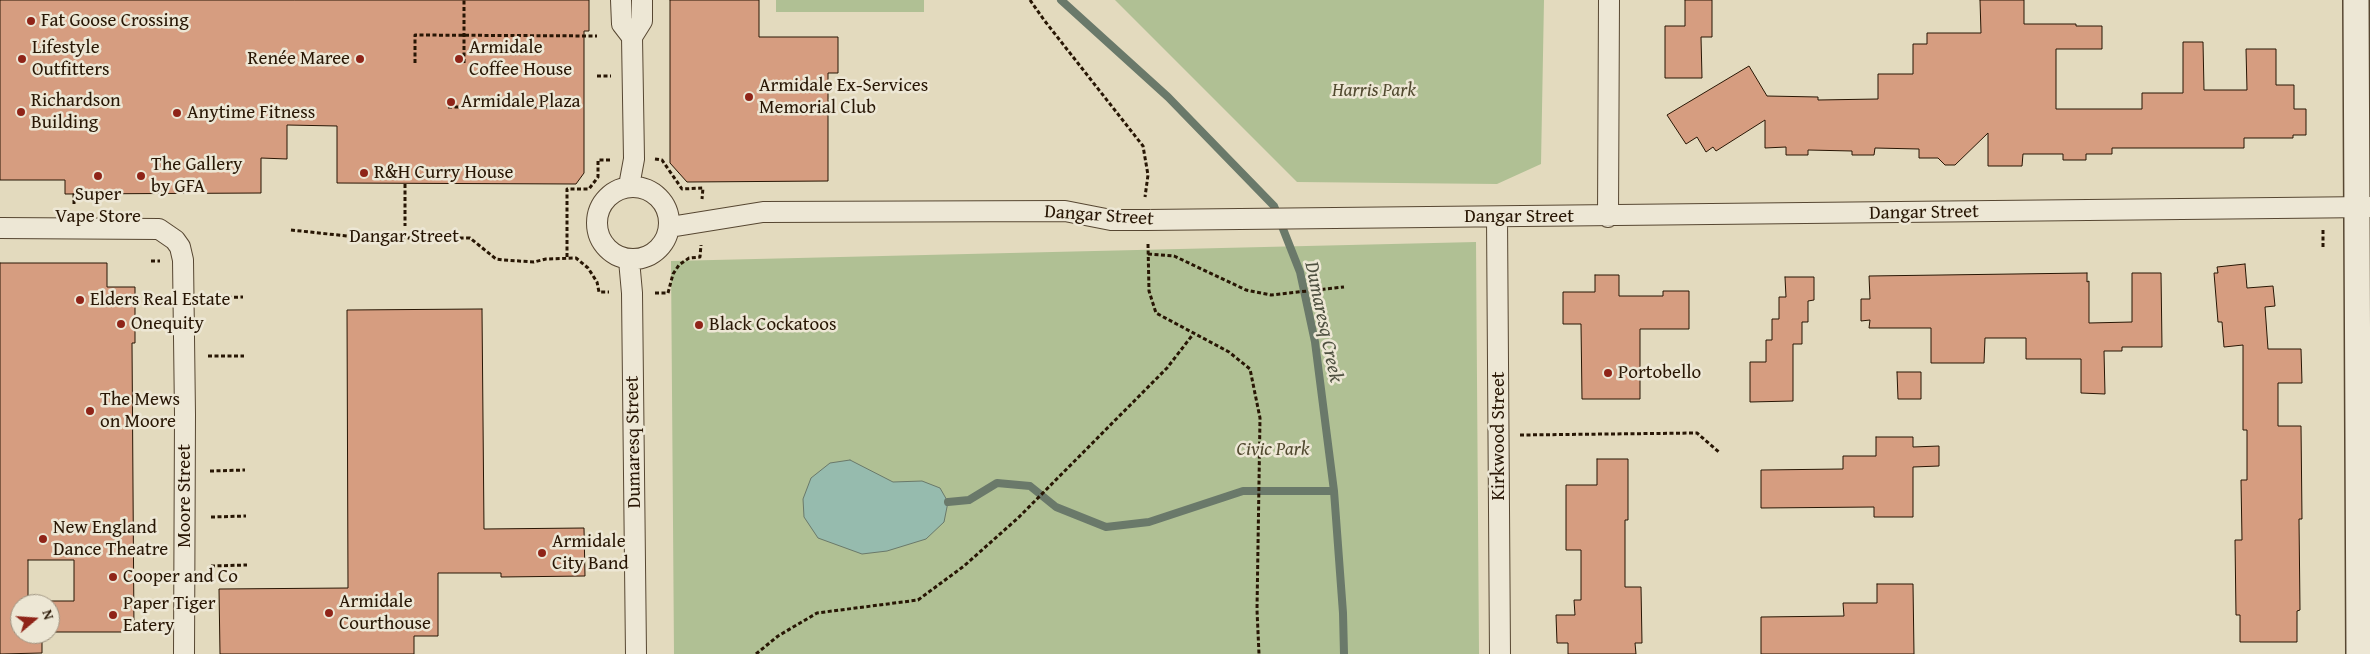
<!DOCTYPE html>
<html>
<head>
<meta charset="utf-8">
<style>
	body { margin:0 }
	#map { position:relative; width:2370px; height:654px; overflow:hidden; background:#e3dabe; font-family:"Gentium Book Plus",serif }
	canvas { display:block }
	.north { position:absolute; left:10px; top:594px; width:50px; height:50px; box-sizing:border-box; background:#ede7d5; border:1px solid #9e9381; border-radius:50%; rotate:72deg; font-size:14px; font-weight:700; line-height:20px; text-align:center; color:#281604 }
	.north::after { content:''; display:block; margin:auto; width:18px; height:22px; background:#8f2418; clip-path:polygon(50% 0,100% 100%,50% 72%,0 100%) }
</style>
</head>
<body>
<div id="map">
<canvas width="2370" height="654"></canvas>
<div class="north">N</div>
</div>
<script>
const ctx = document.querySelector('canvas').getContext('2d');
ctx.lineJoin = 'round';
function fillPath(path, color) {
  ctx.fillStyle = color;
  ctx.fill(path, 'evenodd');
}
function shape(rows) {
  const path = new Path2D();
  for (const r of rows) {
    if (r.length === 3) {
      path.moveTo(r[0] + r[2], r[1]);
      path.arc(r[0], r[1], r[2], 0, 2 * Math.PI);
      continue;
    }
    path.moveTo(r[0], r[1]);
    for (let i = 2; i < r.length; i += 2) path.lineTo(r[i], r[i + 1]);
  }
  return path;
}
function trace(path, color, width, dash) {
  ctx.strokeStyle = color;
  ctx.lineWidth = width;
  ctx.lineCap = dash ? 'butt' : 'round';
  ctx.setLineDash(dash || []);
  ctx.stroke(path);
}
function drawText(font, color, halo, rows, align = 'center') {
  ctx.font = font + ' "Gentium Book Plus",serif';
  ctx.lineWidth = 5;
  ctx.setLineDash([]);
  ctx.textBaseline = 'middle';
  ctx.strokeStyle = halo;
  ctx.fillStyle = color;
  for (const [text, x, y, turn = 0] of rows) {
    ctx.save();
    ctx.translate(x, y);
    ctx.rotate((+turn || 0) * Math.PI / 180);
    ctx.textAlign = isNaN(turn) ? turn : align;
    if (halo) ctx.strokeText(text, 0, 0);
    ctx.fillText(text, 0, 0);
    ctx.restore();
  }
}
const green = shape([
	[776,0,924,0,924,12,776,12],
	[1115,0,1544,0,1541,164,1497,184,1297,182],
	[1476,242,1479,654,674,654,671,261]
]);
const water = shape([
	[850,460,893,482,922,481,940,488,948,502,944,522,926,539,887,551,862,554,818,538,804,517,803,499,811,478,830,463,850,460]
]);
const stream = shape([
	[1061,0,1168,97,1274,206,1300,272,1315,342,1334,491,1343,613,1344,654],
	[948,502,969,500,997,483,1030,486,1056,507,1106,527,1149,522,1243,491,1334,491]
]);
const building = shape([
	[0,0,589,0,589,31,584,31,584,173,576,184,337,183,337,126,287,125,287,159,261,158,261,193,65,194,65,180,0,180,0,0],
	[670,0,759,0,759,37,838,37,838,73,828,73,828,181,687,182,670,163,670,0],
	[1685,0,1712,0,1712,37,1701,37,1702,78,1665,78,1665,26,1685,26,1685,0],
	[1980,0,2024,0,2024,24,2076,24,2076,26,2102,26,2102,49,2056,49,2056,109,2142,109,2142,93,2183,93,2183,42,2203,42,2204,90,2247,90,2246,49,2276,49,2276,85,2294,85,2294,109,2306,109,2306,135,2293,135,2293,138,2244,138,2244,148,2112,148,2112,154,2086,154,2086,160,2063,160,2063,154,2023,154,2022,166,1988,166,1988,133,1955,165,1945,165,1938,158,1919,158,1919,149,1875,148,1874,155,1852,155,1852,151,1808,150,1808,155,1786,155,1786,147,1765,148,1765,120,1716,151,1713,147,1706,152,1697,137,1686,144,1667,115,1749,66,1767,96,1818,97,1818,100,1878,99,1878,74,1913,74,1913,44,1927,44,1927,33,1981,33,1980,0],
	[0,263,107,263,107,287,135,287,135,343,132,343,134,632,50,632,50,604,20,604,20,634,42,634,42,653,0,654,0,263],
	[28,560,74,560,74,601,28,601,28,560],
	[2245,264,2247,288,2273,286,2275,306,2265,307,2268,349,2301,349,2302,383,2278,383,2278,426,2301,426,2302,519,2299,519,2300,610,2297,611,2297,642,2240,642,2240,615,2236,615,2235,540,2242,540,2241,480,2247,480,2247,430,2243,430,2243,345,2224,347,2222,322,2218,322,2214,273,2218,273,2217,267,2245,264],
	[2087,273,2087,282,2089,281,2089,323,2132,322,2132,273,2161,273,2162,347,2122,347,2122,351,2104,351,2105,394,2081,393,2081,359,2026,359,2026,338,1985,338,1984,363,1931,363,1931,328,1869,328,1870,320,1861,321,1861,299,1870,299,1869,276,2087,273],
	[1595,275,1619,275,1619,296,1663,296,1663,291,1689,291,1689,329,1640,329,1640,399,1582,399,1581,324,1563,324,1563,292,1595,292,1595,275],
	[1785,277,1814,277,1814,300,1808,301,1808,322,1802,322,1802,344,1793,344,1793,401,1750,402,1750,362,1766,362,1766,340,1772,340,1772,319,1779,319,1779,297,1786,297,1785,277],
	[482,309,484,529,584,528,585,576,501,577,501,573,438,573,438,636,414,636,414,654,220,654,219,589,348,588,347,310,482,309],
	[1897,372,1921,372,1921,399,1898,399,1897,372],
	[1876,437,1913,437,1913,447,1939,446,1939,466,1913,467,1913,517,1874,517,1874,507,1761,508,1761,470,1843,469,1843,456,1876,456,1876,437],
	[1597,459,1628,459,1628,520,1625,520,1625,587,1641,587,1642,643,1635,643,1636,654,1568,654,1568,643,1557,643,1556,615,1575,615,1574,600,1581,600,1581,550,1566,550,1566,485,1597,485,1597,459],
	[1877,584,1913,584,1914,654,1761,654,1761,617,1844,616,1843,603,1877,603,1877,584]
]);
const path = shape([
	[1030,0,1044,20,1143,146,1148,175,1145,197],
	[415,63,415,35,597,36],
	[464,63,464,0],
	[597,76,611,76],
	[448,107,564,107],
	[655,159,662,160,682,189,703,188,702,199],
	[405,184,405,226],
	[74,204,74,193],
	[291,230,366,238,470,238,496,259,504,260,534,262,546,259,576,258,588,268,597,282,599,292,609,292],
	[2323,230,2323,247],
	[1148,244,1149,291,1156,313,1229,352,1250,369,1260,418,1257,610,1259,654],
	[1148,254,1174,256,1246,290,1271,295,1344,287],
	[567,257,567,189,589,189,598,177,598,160,612,160],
	[151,261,160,261],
	[655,293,668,293,673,274,679,265,689,258,700,257,701,245],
	[208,298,243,297],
	[208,356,244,356],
	[1520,435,1697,433,1720,453],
	[210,471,245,470],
	[211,517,246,516],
	[134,551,148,551],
	[211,566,247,565],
	[756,654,778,636,817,613,918,600,964,566,1018,518,1167,368,1194,333]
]);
const minor = shape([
	[621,0,622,24,632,37],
	[629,186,634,159,632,37,642,21,642,0],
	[633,223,36],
	[1497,217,1500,654],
	[1608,217,1609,0],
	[670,227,763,212,1065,211,1111,220,1146,220,2370,207],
	[0,228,159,229,175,240,180,247,183,260,185,415,184,654],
	[629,260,632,293,636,654]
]);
const tertiary = shape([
	[2356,0,2359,654]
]);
const markers = [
	[31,21,5,"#8f2418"],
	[22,59,5,"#8f2418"],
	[360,59,5,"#8f2418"],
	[459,59,5,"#8f2418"],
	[749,97,5,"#8f2418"],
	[451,102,5,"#8f2418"],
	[21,112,5,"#8f2418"],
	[177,113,5,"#8f2418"],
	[364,173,5,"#8f2418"],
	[98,176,5,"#8f2418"],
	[141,176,5,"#8f2418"],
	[80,300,5,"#8f2418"],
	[121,324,5,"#8f2418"],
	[699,325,5,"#8f2418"],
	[1608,373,5,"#8f2418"],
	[90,411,5,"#8f2418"],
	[43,539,5,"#8f2418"],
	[542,553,5,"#8f2418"],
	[113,577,5,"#8f2418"],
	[329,613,5,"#8f2418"],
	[113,615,5,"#8f2418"]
];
const poiNames = [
	["Fat Goose Crossing",41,21],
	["Lifestyle",32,48],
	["Outfitters",32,70],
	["Armidale",469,48],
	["Coffee House",469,70],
	["Renée Maree",350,59,"right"],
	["Armidale Ex-Services",759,86],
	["Memorial Club",759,108],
	["Richardson",31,101],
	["Building",31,123],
	["Armidale Plaza",461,102],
	["Anytime Fitness",187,113],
	["The Gallery",151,165],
	["by GFA",151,187],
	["R&H Curry House",374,173],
	["Super",98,195,"center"],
	["Vape Store",98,217,"center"],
	["Elders Real Estate",90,300],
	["Onequity",131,324],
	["Black Cockatoos",709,325],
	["Portobello",1618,373],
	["The Mews",100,400],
	["on Moore",100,422],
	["New England",53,528],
	["Dance Theatre",53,550],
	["Armidale",552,542],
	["City Band",552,564],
	["Cooper and Co",123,577],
	["Armidale",339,602],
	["Courthouse",339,624],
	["Paper Tiger",123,604],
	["Eatery",123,626]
];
const parkNames = [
	["Harris Park",1374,91],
	["Civic Park",1273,450]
];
const streetNames = [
	["Dangar Street",1924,213,-1],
	["Dangar Street",1099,216,4],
	["Dangar Street",1519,217],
	["Dangar Street",404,237],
	["Kirkwood Street",1499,436,-90],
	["Dumaresq Street",634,442,-91],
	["Moore Street",185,496,-90]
];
const waterNames = [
	["Dumaresq Creek",1323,322,78]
];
fillPath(green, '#b0c094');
fillPath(water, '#96bbae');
trace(water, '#6a796a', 1);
trace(stream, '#6a796a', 8);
fillPath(building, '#d69d80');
trace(building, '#281604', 1);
trace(minor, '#574732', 22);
trace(tertiary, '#574732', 28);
trace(path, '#281604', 3, [4, 2.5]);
trace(minor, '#ede7d5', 20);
trace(tertiary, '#ede7d5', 25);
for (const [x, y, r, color] of markers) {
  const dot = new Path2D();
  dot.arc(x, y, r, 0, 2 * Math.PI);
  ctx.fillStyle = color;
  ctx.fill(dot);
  trace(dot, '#ede7d5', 2);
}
drawText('19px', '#281604', '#ede7d5', poiNames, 'left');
drawText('italic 19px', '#51492f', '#ede7d5', parkNames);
drawText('19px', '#281604', '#ede7d5', streetNames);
drawText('italic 20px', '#4e5040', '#ede7d5', waterNames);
</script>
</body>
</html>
